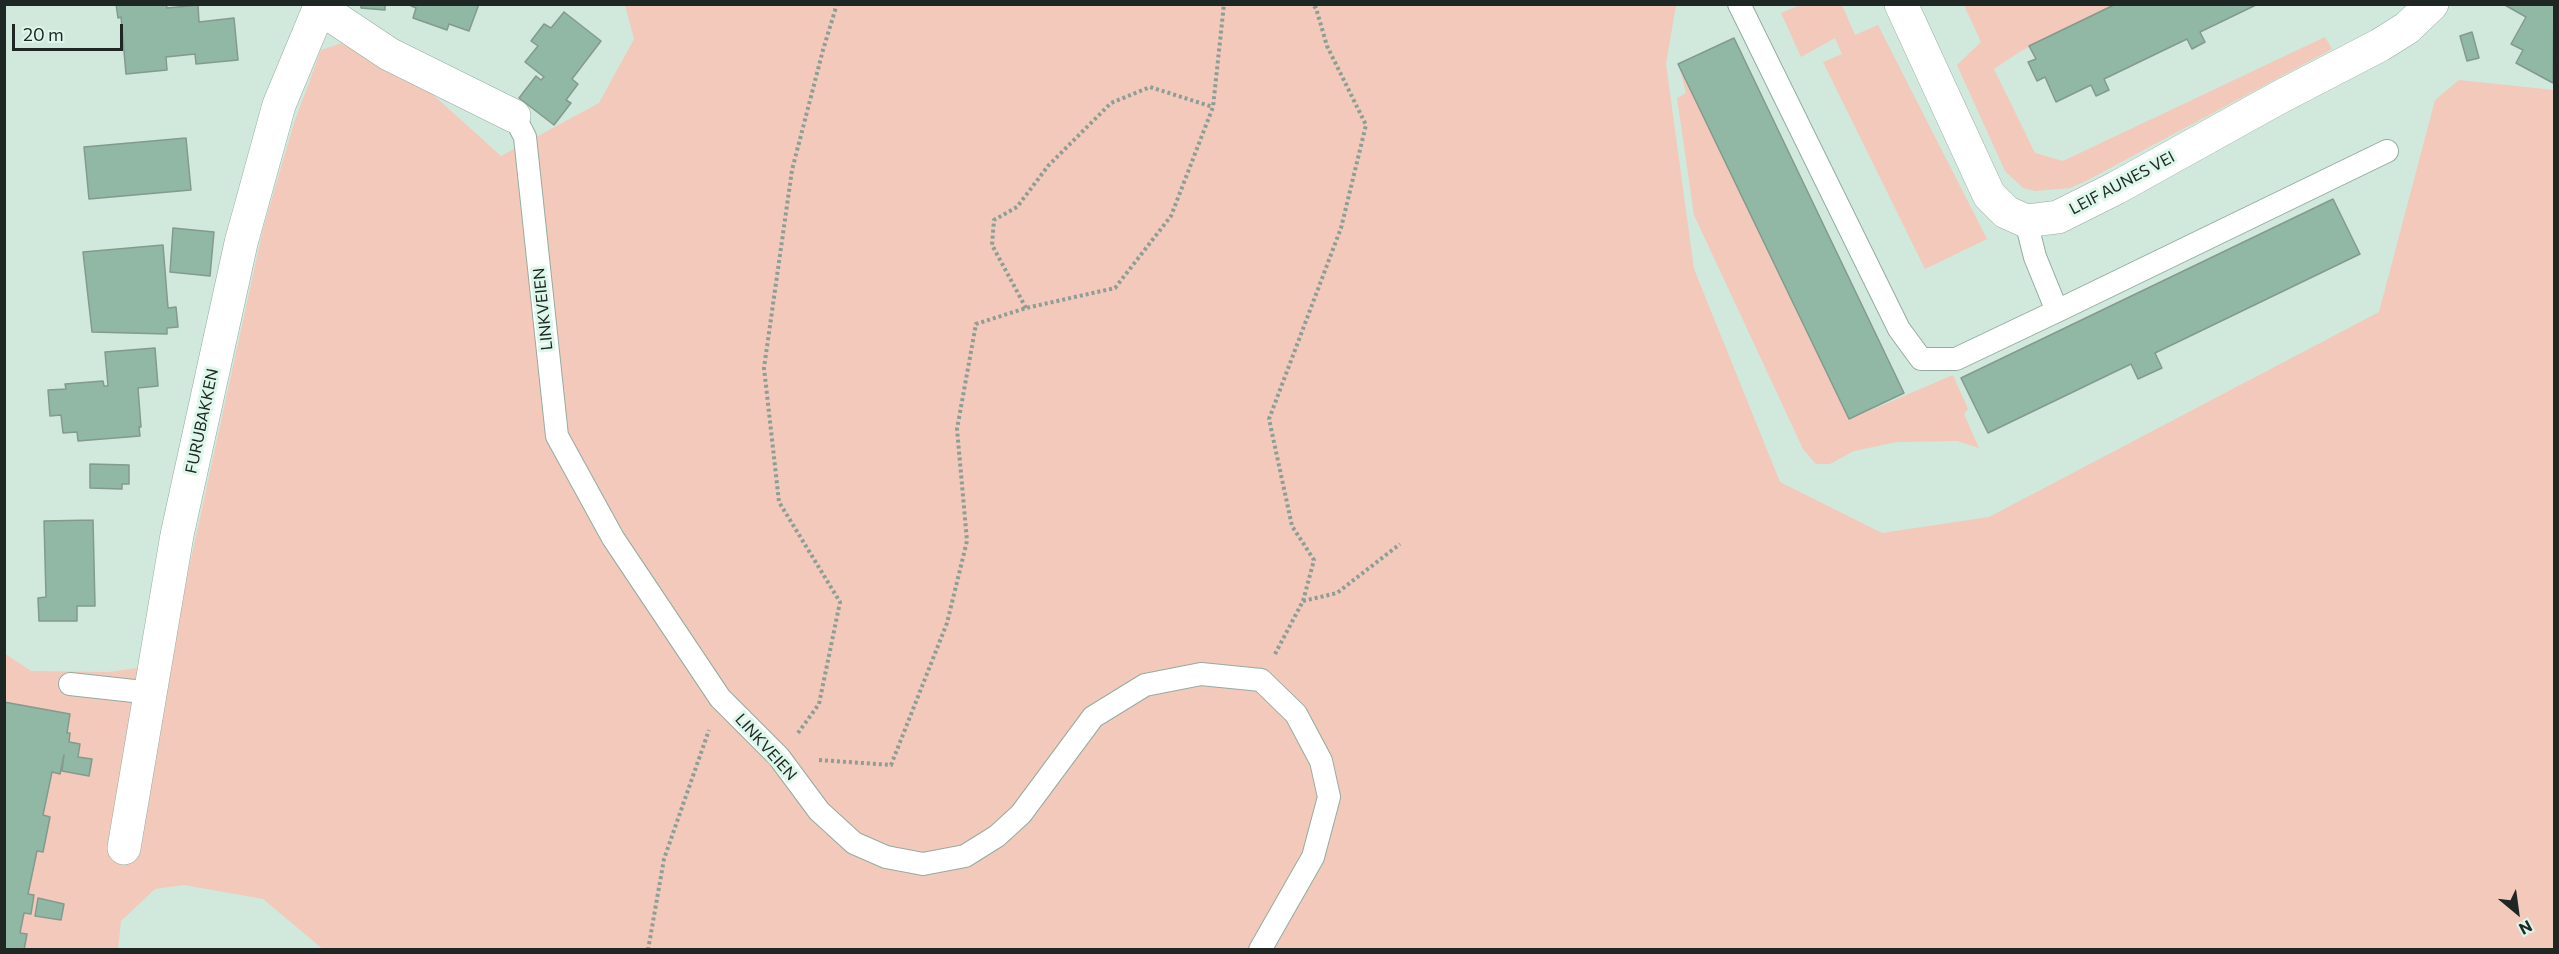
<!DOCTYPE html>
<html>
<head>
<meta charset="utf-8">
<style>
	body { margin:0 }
	#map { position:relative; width:2559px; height:954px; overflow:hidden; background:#d0e9dc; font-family:Commissioner,sans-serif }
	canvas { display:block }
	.frame { position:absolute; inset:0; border:6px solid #1e2723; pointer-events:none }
	.north { position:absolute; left:2487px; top:882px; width:60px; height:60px; -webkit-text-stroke:4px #ddf7ea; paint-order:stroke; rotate:151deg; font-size:16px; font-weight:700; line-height:24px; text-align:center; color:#1e2723 }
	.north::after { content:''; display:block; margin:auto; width:21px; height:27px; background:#1e2723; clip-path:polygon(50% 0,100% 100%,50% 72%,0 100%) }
	.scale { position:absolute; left:12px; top:24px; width:111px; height:27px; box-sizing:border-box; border:3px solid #1e2723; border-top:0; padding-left:8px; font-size:18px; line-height:21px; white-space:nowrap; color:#1e2723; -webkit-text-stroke:4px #ddf7ea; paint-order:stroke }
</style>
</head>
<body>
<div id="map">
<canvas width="2559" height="954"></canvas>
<div class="frame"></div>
<div class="north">N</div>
<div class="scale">20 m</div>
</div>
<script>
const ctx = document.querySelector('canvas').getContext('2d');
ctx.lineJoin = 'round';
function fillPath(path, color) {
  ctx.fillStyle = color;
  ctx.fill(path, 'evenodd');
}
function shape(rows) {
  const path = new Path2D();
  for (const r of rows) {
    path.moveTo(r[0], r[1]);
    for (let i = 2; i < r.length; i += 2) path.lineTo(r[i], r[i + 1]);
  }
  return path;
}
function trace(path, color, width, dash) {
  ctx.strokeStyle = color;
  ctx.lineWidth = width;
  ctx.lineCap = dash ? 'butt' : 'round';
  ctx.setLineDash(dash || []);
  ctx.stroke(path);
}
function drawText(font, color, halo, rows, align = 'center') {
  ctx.font = font + ' Commissioner,sans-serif';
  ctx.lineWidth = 6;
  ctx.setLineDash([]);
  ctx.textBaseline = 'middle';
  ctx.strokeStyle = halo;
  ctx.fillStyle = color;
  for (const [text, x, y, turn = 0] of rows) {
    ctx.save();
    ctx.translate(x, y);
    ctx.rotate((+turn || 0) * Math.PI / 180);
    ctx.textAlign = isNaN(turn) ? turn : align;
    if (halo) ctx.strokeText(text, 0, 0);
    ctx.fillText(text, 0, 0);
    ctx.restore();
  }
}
const green = shape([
	[625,5,1676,5,1666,64,1694,269,1780,482,1882,533,1989,517,2379,312,2435,100,2459,80,2554,90,2554,949,324,950,263,899,184,885,155,889,121,921,118,949,5,949,4,653,31,671,108,672,138,668,182,600,263,229,294,123,321,50,342,43,430,92,501,156,599,103,634,39],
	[1800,5,1842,5,1855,35,1878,25,1987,239,1925,269,1823,62,1842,54,1835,38,1801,57,1781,13],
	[1964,5,2115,5,2021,51,1994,69,2035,153,2063,161,2325,37,2332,49,2086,181,2070,188,2035,191,2023,188,2005,171,1957,65,1981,42],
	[1679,65,1850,419,1953,375,1968,409,1964,414,1979,448,1957,441,1897,442,1854,451,1830,464,1816,464,1803,449,1694,215,1677,98,1686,93]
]);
const building = shape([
	[116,4,166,4,167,8,198,5,199,22,234,18,238,60,196,64,195,54,166,57,167,70,126,74,121,17,118,18,116,4],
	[361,4,385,4,385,10,361,8,361,4],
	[407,4,479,4,469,31,449,24,447,30,413,18,416,8,407,4],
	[2116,4,2258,4,2200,32,2205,42,2192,49,2187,39,2104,79,2109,90,2096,96,2091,85,2056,102,2045,77,2037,81,2028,62,2036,59,2029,46,2116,4],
	[2503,4,2554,4,2553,83,2516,63,2523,50,2511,44,2526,17,2503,4],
	[564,12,601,41,572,79,578,84,566,100,571,103,554,125,519,98,536,76,541,80,544,77,525,62,538,46,531,41,544,24,551,28,564,12],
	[2472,32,2479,58,2467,61,2460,36,2472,32],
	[1734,38,1904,393,1849,419,1678,64,1734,38],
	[186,138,191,190,89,199,84,147,186,138],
	[2333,199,2360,254,2155,353,2162,368,2138,379,2131,364,1988,433,1961,378,2333,199],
	[173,228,214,232,210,276,170,272,173,228],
	[163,245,168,308,176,307,178,327,167,328,167,334,92,332,83,252,163,245],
	[155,348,158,386,138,388,141,427,139,427,140,436,78,441,77,432,63,433,61,415,50,416,48,390,66,389,65,384,103,381,104,386,108,386,105,352,155,348],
	[90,464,129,465,129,484,122,484,122,489,90,488,90,464],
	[93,520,95,606,77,606,77,621,39,621,38,598,46,597,44,521,93,520],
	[4,702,70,714,67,733,70,733,69,742,80,744,78,757,92,759,89,776,62,771,64,755,60,774,52,772,43,815,50,817,43,852,37,851,28,894,34,895,31,914,24,913,20,933,27,934,24,950,4,950,4,702],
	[38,898,64,904,61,920,35,916,38,898]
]);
const path = shape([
	[1026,308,992,245,994,220,1017,207,1048,166,1111,103,1150,87,1213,107],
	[1303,601,1337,593,1400,544],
	[1275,654,1303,601,1314,560,1292,526,1269,419,1341,228,1366,125,1327,46,1316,8,1311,4],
	[798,733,819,704,840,602,779,502,764,368,792,170,823,50,837,4],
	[819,760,891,765,947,623,967,541,957,429,976,324,1026,308,1115,288,1171,216,1213,107,1224,4],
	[648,950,664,859,709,730]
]);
const service = shape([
	[1739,4,1899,329,1921,359,1956,359,2057,311,2035,257,2026,221],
	[514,116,525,137,557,436,613,538,720,698,779,757,819,811,854,843,886,857,923,864,965,856,997,836,1021,814,1093,717,1145,685,1201,674,1261,680,1296,714,1321,761,1329,797,1313,857,1260,950],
	[2057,311,2387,151],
	[70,684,152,693]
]);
const minor = shape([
	[1901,4,1989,195,2006,212,2026,221,2058,217,2116,188,2278,98,2380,45,2407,28,2432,4],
	[320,8,389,54,514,116],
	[124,848,177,535,241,243,279,105,321,4]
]);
const streetNames = [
	["LEIF AUNES VEI",2122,183,-28],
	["LINKVEIEN",543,309,-96],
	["FURUBAKKEN",202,421,-78],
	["LINKVEIEN",766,747,48]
];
fillPath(green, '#f2c9ba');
fillPath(building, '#90b8a4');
trace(building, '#839a8e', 1.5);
trace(service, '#94aca0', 24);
trace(minor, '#94aca0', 34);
trace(path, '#8c9e95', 4, [3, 3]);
trace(service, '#fff', 22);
trace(minor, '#fff', 33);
drawText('16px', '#1e2723', '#ddf7ea', streetNames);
</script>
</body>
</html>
